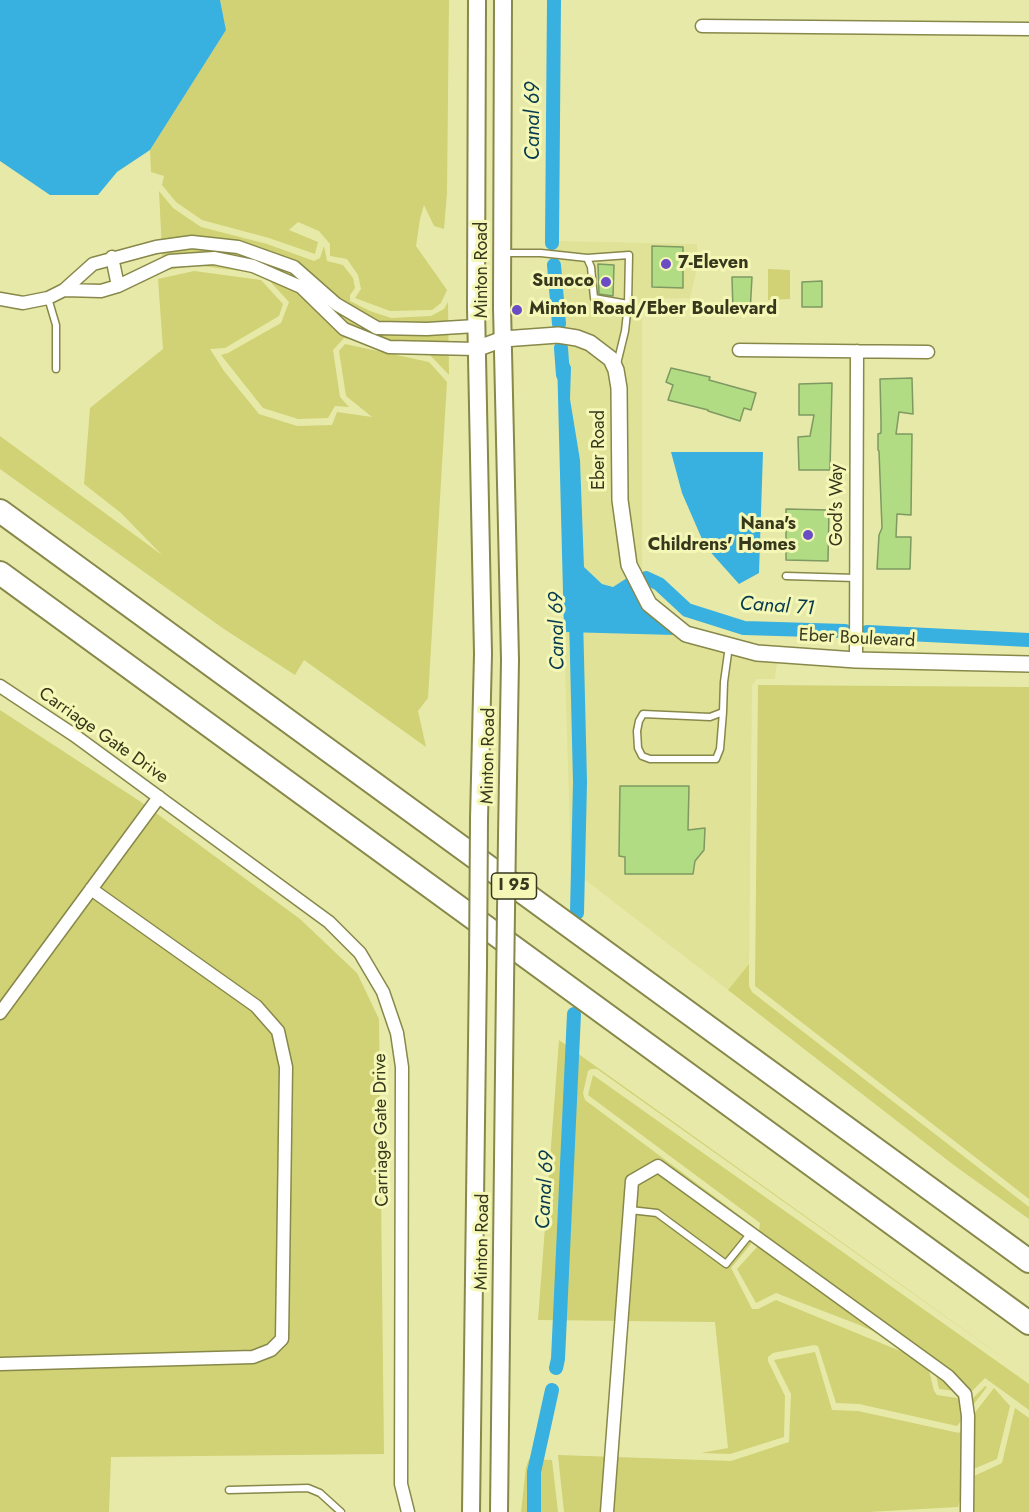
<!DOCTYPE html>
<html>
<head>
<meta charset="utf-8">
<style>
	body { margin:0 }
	canvas { display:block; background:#e7e9a8 }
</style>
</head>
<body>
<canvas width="1029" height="1512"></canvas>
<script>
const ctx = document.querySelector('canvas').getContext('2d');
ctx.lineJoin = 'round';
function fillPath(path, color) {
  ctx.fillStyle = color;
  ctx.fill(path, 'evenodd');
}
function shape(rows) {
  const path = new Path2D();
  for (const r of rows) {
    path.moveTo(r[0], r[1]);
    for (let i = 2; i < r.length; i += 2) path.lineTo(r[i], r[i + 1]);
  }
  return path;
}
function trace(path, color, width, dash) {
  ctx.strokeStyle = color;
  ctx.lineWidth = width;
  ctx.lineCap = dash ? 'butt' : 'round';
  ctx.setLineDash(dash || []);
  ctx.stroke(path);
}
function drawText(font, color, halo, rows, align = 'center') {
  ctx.font = font + ' Jost,sans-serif';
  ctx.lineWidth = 6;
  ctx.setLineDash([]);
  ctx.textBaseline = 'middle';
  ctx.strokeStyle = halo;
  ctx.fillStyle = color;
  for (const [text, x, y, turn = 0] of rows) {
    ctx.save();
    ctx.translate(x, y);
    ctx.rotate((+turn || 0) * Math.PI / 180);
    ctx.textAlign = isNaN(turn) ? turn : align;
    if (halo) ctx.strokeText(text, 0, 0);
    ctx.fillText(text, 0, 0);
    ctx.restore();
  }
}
const built = shape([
	[554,241,697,244,697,268,690,298,648,299,642,304,642,571,640,572,636,563,629,526,617,355,594,337,578,330,556,328],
	[557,344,576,346,587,350,605,364,609,373,612,389,613,501,622,568,627,578,613,587,602,584,584,567,580,460,570,399,571,367,566,357,557,356],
	[564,632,675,635,679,637,678,640,688,645,689,643,755,660,777,662,775,679,757,679,752,685,749,964,728,990,571,869]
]);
const green = shape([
	[220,0,449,0,447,193,444,229,434,226,424,205,420,219,416,246,447,290,441,303,432,310,390,311,355,298,361,289,358,275,347,259,330,256,330,244,319,231,298,222,289,230,318,242,315,254,269,238,202,220,176,202,162,185,164,176,151,172,150,150,226,30],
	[159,191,173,208,201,227,267,244,314,261,320,258,324,246,327,261,343,265,353,278,355,288,350,295,350,301,370,311,391,318,431,316,444,309,448,302,449,375,430,355,344,338,333,350,340,397,349,407,335,406,328,418,298,419,263,408,221,355,228,353,281,323,289,302,263,274,195,265,163,271],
	[768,269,790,270,790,299,768,300],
	[194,271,261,280,283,304,279,316,225,348,210,349,224,371,259,414,297,426,332,425,337,412,372,417,346,396,339,351,345,344,429,362,447,382,428,698,418,711,426,747,304,660,295,675,224,629,0,469,0,436,162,555,121,513,84,484,90,408,163,349,158,279],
	[758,685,1029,687,1029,1199,755,986],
	[0,710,141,802,300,919,357,973,379,1019,384,1454,111,1457,109,1512,0,1512],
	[749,964,749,986,752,992,1029,1207,1029,1219,955,1166,728,990],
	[559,1040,1029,1376,597,1069,591,1069,588,1071,583,1093,585,1100,754,1226,751,1244,731,1268,752,1309,758,1309,776,1300,927,1362,934,1391,937,1395,971,1400,985,1386,987,1387,957,1426,859,1404,836,1403,818,1346,814,1345,773,1353,768,1357,768,1361,785,1396,784,1437,730,1454,701,1453,728,1448,715,1322,538,1320],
	[593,1075,1029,1384,1029,1410,985,1378,970,1393,939,1389,932,1357,857,1324,776,1293,756,1303,737,1269,757,1247,760,1223,588,1095],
	[815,1352,832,1410,858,1411,959,1433,994,1388,1010,1406,997,1459,969,1471,958,1507,868,1512,564,1512,558,1455,731,1461,789,1442,791,1394,774,1360],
	[1015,1408,1029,1418,1029,1512,962,1512,974,1476,1002,1463],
	[529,1459,552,1460,558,1512,521,1512,526,1467]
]);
const water = shape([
	[0,0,220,0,226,30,150,150,117,172,98,195,50,195,0,161],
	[557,357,566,357,571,367,570,399,580,460,584,567,602,584,613,587,627,578,645,611,675,635,564,632],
	[671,452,763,452,759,573,739,584,705,546,682,493]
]);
const canal = shape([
	[552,243,554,0],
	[554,265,559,324],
	[561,348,563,375],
	[646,578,659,584,687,610,744,628,845,631],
	[576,616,580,782,577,913],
	[867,632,1029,640],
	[556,1368,558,1359,574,1014],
	[534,1512,534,1472,552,1390]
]);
const building = shape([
	[652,246,683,247,683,288,652,287,652,246],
	[598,264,614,265,613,296,599,294,598,264],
	[732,277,752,277,750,313,733,312,732,277],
	[822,281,822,307,802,307,802,282,822,281],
	[671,368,710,377,709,380,756,393,751,410,744,408,740,421,708,411,708,410,668,400,673,385,666,382,671,368],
	[912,378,913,414,899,412,896,434,912,434,911,515,897,514,896,537,911,537,910,569,877,569,879,535,882,528,879,451,878,450,878,434,881,433,881,421,880,379,912,378],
	[832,383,830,470,799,470,798,437,810,436,814,415,799,415,799,384,832,383],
	[786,509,829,510,828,561,786,560,786,509],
	[620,786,689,786,688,830,705,828,704,850,695,861,693,874,625,874,625,857,619,856,620,786]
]);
const service = shape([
	[502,253,541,253,587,258,591,267,594,298,628,304,625,331,617,364],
	[587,258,629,255,628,304],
	[48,298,56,325,56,369],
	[786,576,856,578],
	[723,712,710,717,643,714,639,721,637,731,638,748,642,756,650,759,716,759,720,749,723,712,724,682,729,646],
	[630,1210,657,1213,726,1264,751,1233],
	[229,1490,308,1488,320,1493,341,1512]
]);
const minor = shape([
	[702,26,1029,29],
	[112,257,118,286],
	[64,290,101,291,118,286,170,261,214,258,253,266,301,287,344,329,389,347,476,349],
	[0,299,23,303,48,298,64,290,93,264,156,247,192,242,238,247,294,267,336,304,377,328,427,329,476,326],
	[739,350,928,352],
	[856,660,857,351],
	[0,686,74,735,329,922,360,953,383,992,397,1033,402,1067,401,1484,408,1512],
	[0,1013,159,797],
	[0,1364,253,1357,271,1350,282,1339,286,1067,278,1031,256,1006,91,889],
	[607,1512,632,1181,658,1166,948,1376,965,1394,968,1416,967,1512]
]);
const tertiary = shape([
	[476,349,503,339,558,335,577,338,590,343,611,359,616,370,619,388,620,500,629,565,649,604,686,634,757,653,856,660,1029,664]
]);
const secondary = shape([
	[477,0,476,307,483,654,479,819],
	[503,0,502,307,510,660,507,837],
	[471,1512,478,966],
	[499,1512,505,985]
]);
const motorway = shape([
	[0,511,1029,1261],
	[0,573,1029,1323]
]);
const secondaryBridge = shape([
	[478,966,479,819],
	[505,985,507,837]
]);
const markers = [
	[666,264,6,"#6a4cc5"],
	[606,282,6,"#6a4cc5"],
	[517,310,6,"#6a4cc5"],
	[808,535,6,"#6a4cc5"]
];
const shields = [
	[514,886,45]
];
const shieldNames = [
	["I 95",514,886]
];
const poiNames = [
	["7-Eleven",678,264],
	["Sunoco",594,282,"right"],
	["Minton Road/Eber Boulevard",529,310],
	["Nana's",796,525,"right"],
	["Childrens' Homes",796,546,"right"]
];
const streetNames = [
	["Minton Road",483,270,-90],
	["Eber Road",600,450,-90],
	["God's Way",838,505,-90],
	["Eber Boulevard",857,639,3],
	["Carriage Gate Drive",103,736,35],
	["Minton Road",489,756,-89],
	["Carriage Gate Drive",382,1130,-91],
	["Minton Road",483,1242,-89]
];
const waterNames = [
	["Canal 69",534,121,-90],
	["Canal 71",777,607,4],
	["Canal 69",558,631,-91],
	["Canal 69",546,1190,-87]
];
fillPath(built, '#e0e298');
fillPath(green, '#d0d275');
fillPath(water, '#38b0e0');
trace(canal, '#38b0e0', 14);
fillPath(building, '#b1dc83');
trace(building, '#7e9962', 1.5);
trace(service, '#87884a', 9);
trace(minor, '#87884a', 15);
trace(tertiary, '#87884a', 18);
trace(secondary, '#87884a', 20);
trace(motorway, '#87884a', 26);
trace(service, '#fff', 6);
trace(minor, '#fff', 12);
trace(tertiary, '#fff', 15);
trace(secondary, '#fff', 16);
trace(motorway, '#fff', 22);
trace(secondaryBridge, '#87884a', 20, []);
trace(secondaryBridge, '#fff', 16);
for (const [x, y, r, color] of markers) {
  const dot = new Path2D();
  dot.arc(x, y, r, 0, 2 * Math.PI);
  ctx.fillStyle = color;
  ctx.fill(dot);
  trace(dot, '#f4f7b5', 2);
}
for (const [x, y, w] of shields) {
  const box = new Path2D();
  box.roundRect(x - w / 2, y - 13, w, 26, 4.5);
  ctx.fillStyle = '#f4f7b5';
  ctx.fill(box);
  trace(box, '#36371c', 1.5);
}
drawText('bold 16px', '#36371c', null, shieldNames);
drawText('bold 18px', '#36371c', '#f4f7b5', poiNames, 'left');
drawText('18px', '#36371c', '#f4f7b5', streetNames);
drawText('italic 20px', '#053a4e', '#f4f7b5', waterNames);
</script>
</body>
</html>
